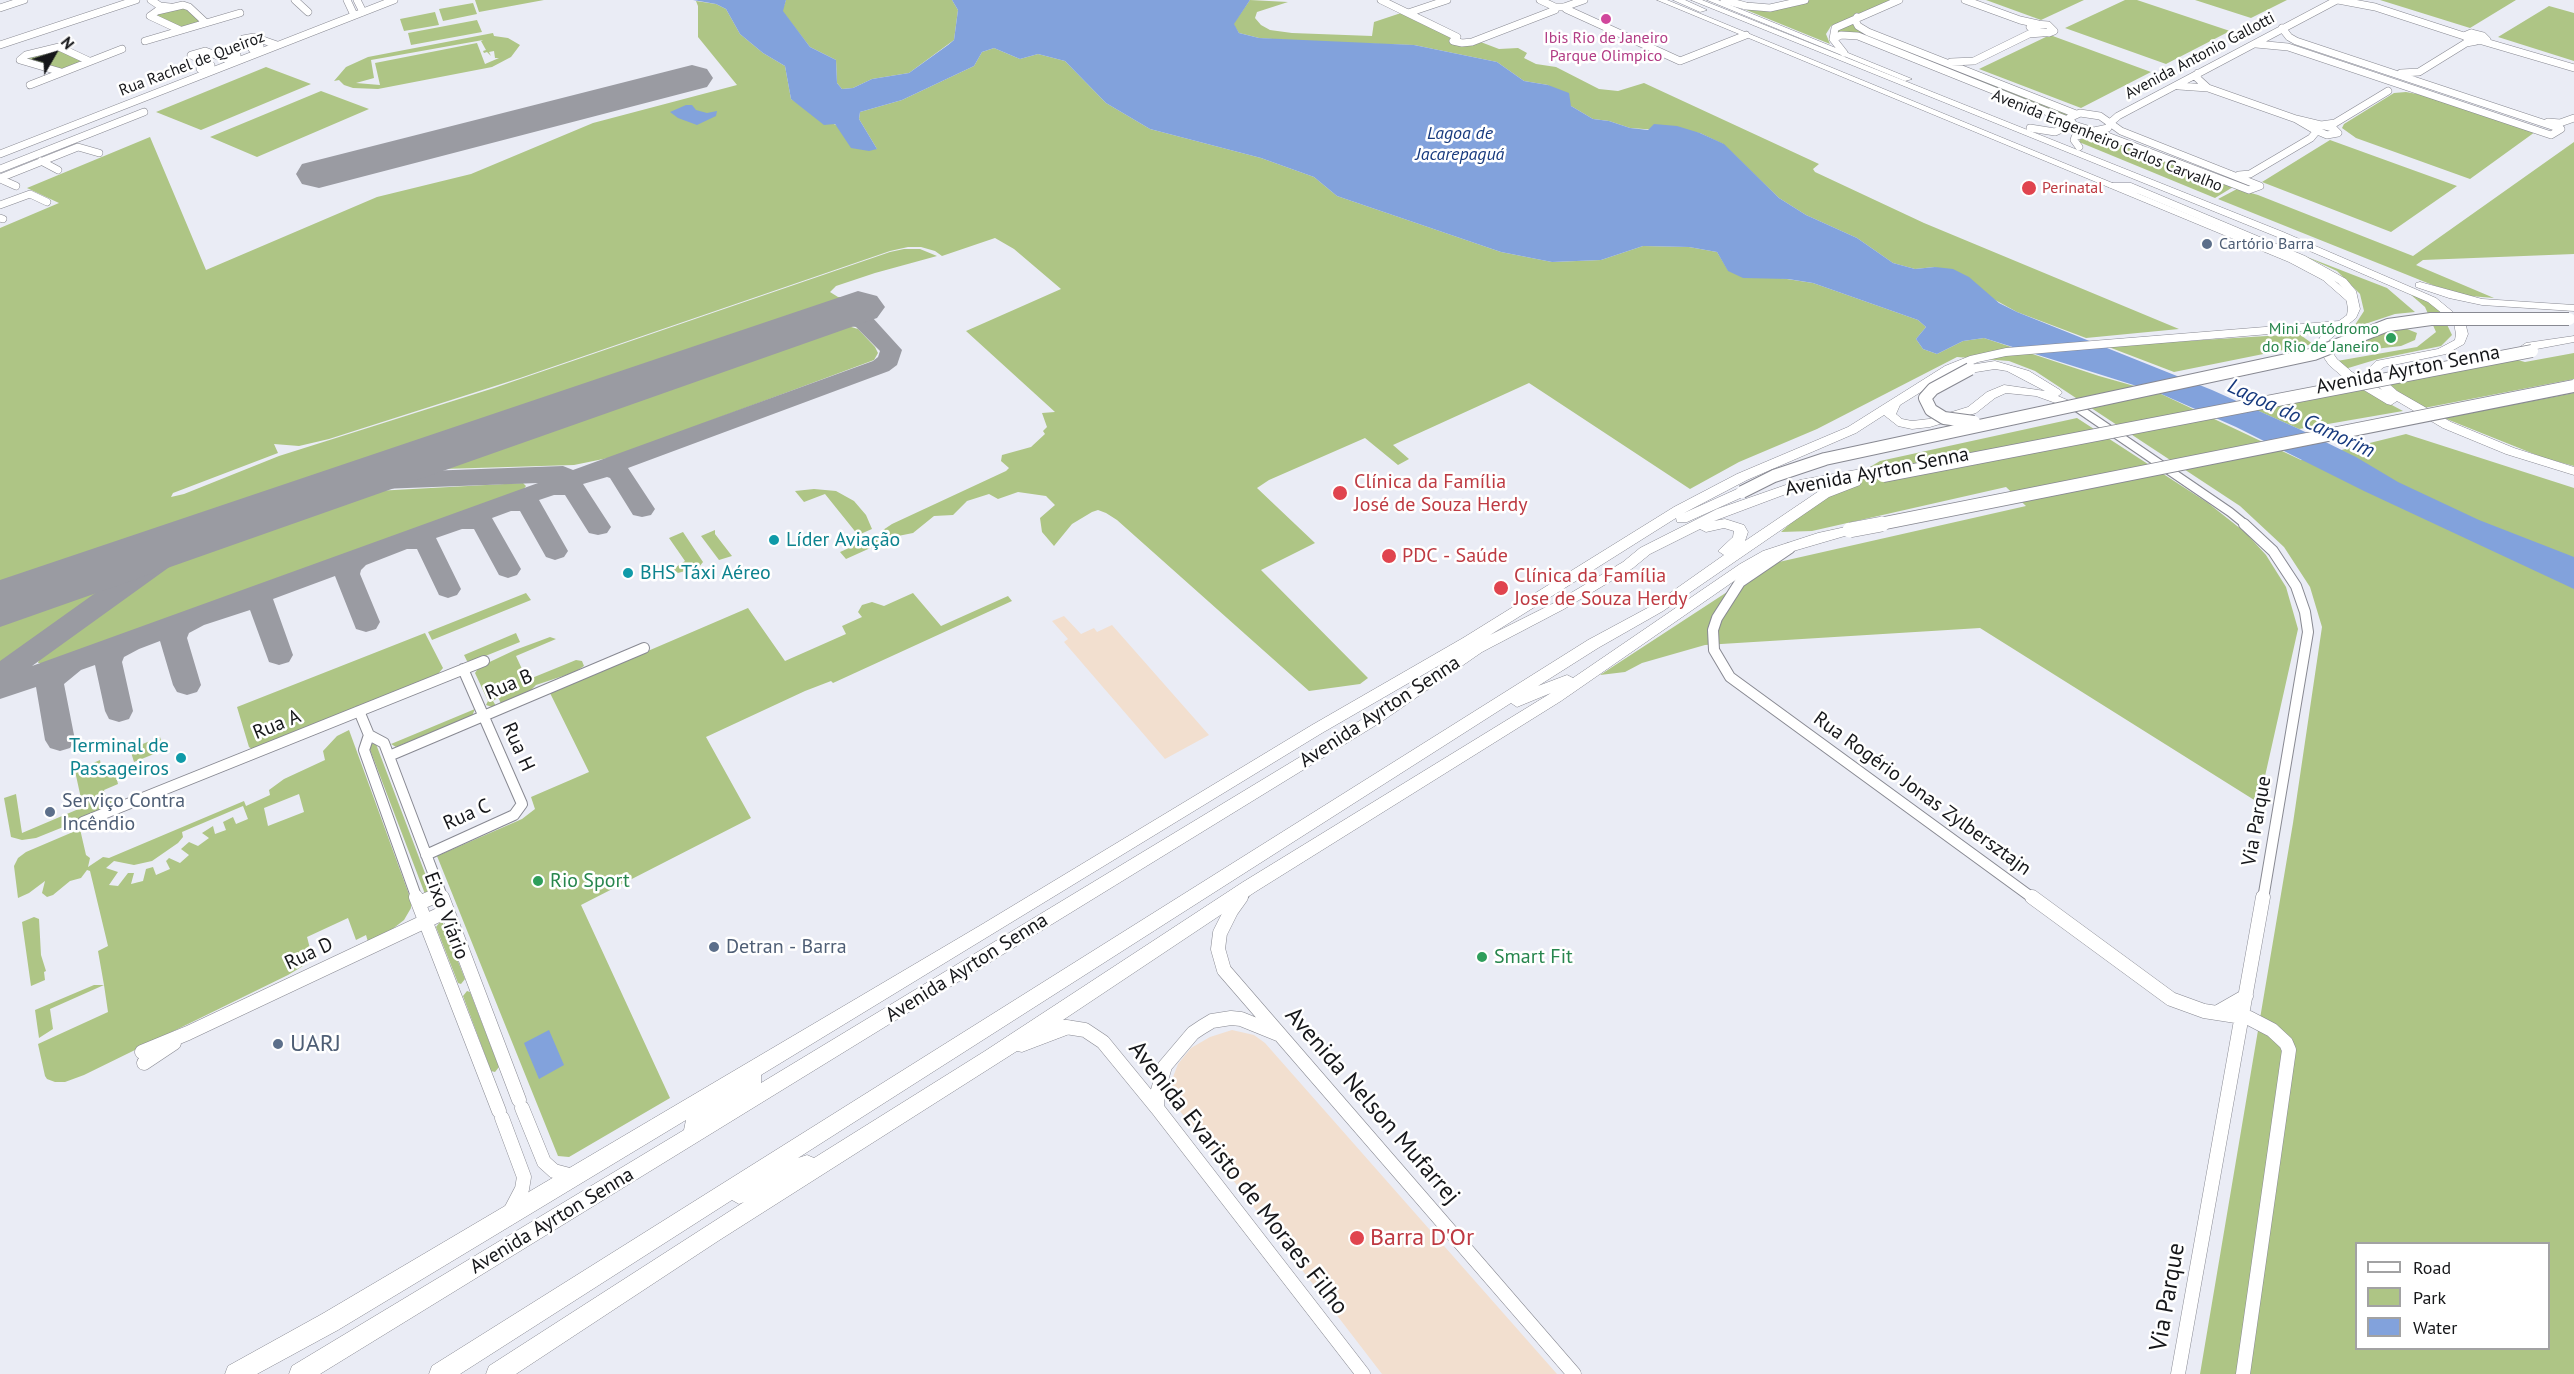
<!DOCTYPE html>
<html>
<head>
<meta charset="utf-8">
<style>
	body { margin:0 }
	#map { position:relative; width:2574px; height:1374px; overflow:hidden; background:#eaecf5; font-family:"PT Sans",sans-serif }
	canvas { display:block }
	.legend { position:absolute; left:2355px; top:1242px; width:195px; height:108px; box-sizing:border-box; background:#fff; border:2px solid #a2a2a3; margin:0; padding:8px 10px; list-style:none; font-size:18px; color:#16171a }
	.legend li { display:flex; align-items:center; gap:12px; height:30px }
	.legend b { width:30px; border:2px solid #a2a2a3 }
	.north { position:absolute; left:24px; top:24px; width:60px; height:60px; -webkit-text-stroke:4px #fff; paint-order:stroke; rotate:51deg; font-size:16px; font-weight:700; line-height:24px; text-align:center; color:#16171a }
	.north::after { content:''; display:block; margin:auto; width:21px; height:27px; background:#16171a; clip-path:polygon(50% 0,100% 100%,50% 72%,0 100%) }
</style>
</head>
<body>
<div id="map">
<canvas width="2574" height="1374"></canvas>
<ul class="legend">
<li><b style="height:8px;background:#fff"></b>Road</li>
<li><b style="height:16px;background:#aec585"></b>Park</li>
<li><b style="height:16px;background:#82a2dc"></b>Water</li>
</ul>
<div class="north">N</div>
</div>
<script>
const ctx = document.querySelector('canvas').getContext('2d');
ctx.lineJoin = 'round';
function fillPath(path, color) {
  ctx.fillStyle = color;
  ctx.fill(path, 'evenodd');
}
function shape(rows) {
  const path = new Path2D();
  for (const r of rows) {
    path.moveTo(r[0], r[1]);
    for (let i = 2; i < r.length; i += 2) path.lineTo(r[i], r[i + 1]);
  }
  return path;
}
function trace(path, color, width, dash) {
  ctx.strokeStyle = color;
  ctx.lineWidth = width;
  ctx.lineCap = dash ? 'butt' : 'round';
  ctx.setLineDash(dash || []);
  ctx.stroke(path);
}
function drawText(font, color, halo, rows, align = 'center') {
  ctx.font = font + ' "PT Sans",sans-serif';
  ctx.lineWidth = 5;
  ctx.setLineDash([]);
  ctx.textBaseline = 'middle';
  ctx.strokeStyle = halo;
  ctx.fillStyle = color;
  for (const [text, x, y, turn = 0] of rows) {
    ctx.save();
    ctx.translate(x, y);
    ctx.rotate((+turn || 0) * Math.PI / 180);
    ctx.textAlign = isNaN(turn) ? turn : align;
    if (halo) ctx.strokeText(text, 0, 0);
    ctx.fillText(text, 0, 0);
    ctx.restore();
  }
}
const medical = shape([
	[1064,616,1081,634,1094,628,1097,632,1112,625,1209,735,1165,759,1064,642,1068,639,1052,621],
	[1232,1030,1254,1035,1265,1043,1557,1374,1382,1374,1173,1102,1170,1085,1178,1064,1191,1048,1210,1037]
]);
const green = shape([
	[475,0,544,0,479,12],
	[786,0,952,0,958,10,954,40,909,73,872,79,853,88,842,89,837,83,836,60,810,47,782,11],
	[1250,0,1288,2,1257,12,1255,18,1261,25,1270,30,1292,33,1372,36,1374,22,1401,13,1457,39,1478,41,1499,49,1518,48,1527,53,1524,58,1536,64,1556,67,1599,89,1618,91,1644,83,1819,164,1813,169,1815,172,1924,223,2179,329,2086,338,2017,312,1935,267,1915,269,1893,263,1857,238,1806,215,1779,198,1723,144,1700,133,1630,128,1609,121,1593,119,1571,106,1548,85,1524,81,1497,62,1414,45,1313,42,1259,38,1239,33,1233,24],
	[1809,0,1892,0,1831,26,1826,34,1830,44,1734,5,1782,8],
	[1986,0,2084,0,2041,20],
	[2125,0,2137,0,2230,31,2166,64,2065,28],
	[2195,0,2287,0,2251,18],
	[2380,0,2516,0,2470,28],
	[696,1,716,4,726,9,740,34,763,53,785,66,791,99,877,149,859,119,860,112,902,100,974,66,982,52,994,48,1020,59,1038,54,1065,61,1106,103,1150,129,1261,158,1314,177,1337,196,1501,252,1552,262,1601,260,1643,246,1689,247,1717,252,1728,270,1813,283,1918,320,1926,327,1916,339,1923,349,1937,354,1963,341,1984,338,2099,376,2159,393,2301,460,2406,434,2574,488,2574,1374,2200,1374,2293,823,2322,627,2310,587,2284,547,2240,506,2035,371,2009,361,1957,357,1817,429,1739,462,1690,489,1529,383,1393,445,1409,459,1398,465,1365,438,1269,480,1257,488,1315,543,1261,570,1368,678,1360,684,1309,691,1117,520,1106,513,1098,510,1092,512,1072,524,1054,546,1042,532,1040,518,1055,505,1046,496,1018,492,998,499,989,494,967,501,953,515,934,516,913,533,893,537,884,533,883,530,892,524,1006,471,1009,468,1001,461,1002,455,1031,447,1045,434,1043,431,1047,427,1042,413,1055,412,966,331,1061,289,1014,249,995,238,942,256,935,251,921,247,908,247,890,251,520,378,329,439,299,446,274,444,278,453,173,493,171,497,184,494,279,456,494,388,890,252,904,249,920,249,937,256,875,273,836,286,830,292,838,297,849,297,290,489,289,485,285,486,286,490,0,588,0,228,59,203,27,188,150,137,206,270,377,197,471,174,593,123,737,85,698,37,698,6],
	[2356,1244,2548,1244,2548,1348,2356,1348],
	[473,3,477,14,443,21,439,9],
	[183,5,205,22,180,30,151,15],
	[2549,6,2574,13,2574,61,2498,37],
	[435,12,439,25,404,31,400,19],
	[477,20,482,32,411,45,408,33],
	[1852,23,1857,29,2069,113,2065,116,1880,42,1836,34,1839,29],
	[493,33,494,36,508,38,520,45,511,57,492,67,378,89,353,88,344,85,339,80,334,81,346,67,368,57],
	[483,40,481,41,486,50,483,51,484,53,487,52,491,56,489,52,494,51,495,58,499,58,485,64,477,43,375,63,380,85,356,83,374,78,371,60],
	[2050,35,2151,72,2081,108,1979,69],
	[53,47,89,61,61,72,20,59],
	[266,67,311,84,201,130,156,112],
	[321,91,369,109,257,157,210,137],
	[2406,92,2422,95,2535,132,2470,179,2356,138,2342,128,2344,124,2394,93],
	[2094,134,2233,187,2215,198,2079,142,2081,138],
	[2330,140,2457,186,2391,232,2262,182],
	[2574,142,2574,254,2423,260,2416,265,2494,298,2470,296,2435,286,2218,199,2237,189,2258,195,2413,256],
	[2302,255,2387,288,2415,312,2395,314,2353,328,2364,311,2360,294,2337,271],
	[2403,288,2439,308,2452,335,2441,346,2378,359,2345,369,2337,361,2417,347,2436,332,2425,307],
	[848,326,858,329,875,347,878,353,874,360,613,457,574,465,442,469,448,463,828,330],
	[2402,327,2417,333,2415,340,2401,346,2366,350,2356,345,2357,343,2385,330],
	[2299,334,2313,344,2174,372,2106,346],
	[2574,353,2574,379,2424,408,2402,395,2388,383,2514,359,2525,362],
	[2358,387,2403,411,2299,429,2254,409],
	[2574,393,2574,466,2544,458,2444,418],
	[2077,418,2208,503,2246,533,2266,555,2286,587,2298,629,2259,803,1980,628,1705,645,1642,663,1625,672,1600,675,1770,564,2026,506,2006,487,1812,531,1781,532,1818,498,1880,461],
	[523,483,526,486,523,490,47,663,38,663,40,657,167,567,213,545,376,491],
	[814,489,836,491,854,501,866,515,872,529,858,535,825,494,804,502,795,491],
	[715,530,715,534,732,556,719,560,701,536],
	[683,532,703,562,699,567,678,573,673,569,685,561,669,538],
	[868,537,876,537,878,541,877,545,846,559,840,552,867,540,865,538],
	[102,585,107,587,104,591,0,664,0,620],
	[526,593,531,600,432,640,428,632],
	[913,593,941,626,1008,596,1012,601,833,683,831,681,805,691,706,737,751,818,581,905,670,1098,569,1157,558,1156,437,856,522,819,535,809,531,797,589,772,550,693,748,608,785,661,846,634,842,626,862,617,858,612,862,605,872,602,884,606],
	[425,633,443,668,438,674,252,749,249,747,237,707],
	[516,633,520,642,473,661,467,661,464,655],
	[550,637,556,639,516,656,527,680,576,660,582,661,584,666,575,672,536,685,524,697,501,704,499,699,496,699,493,701,496,706,492,707,486,705,488,701,475,673,479,667,515,650],
	[475,709,472,716,396,747,391,744],
	[349,730,411,900,411,908,404,920,390,931,368,942,366,935,356,940,348,918,307,937,313,960,288,975,84,1075,65,1082,55,1082,47,1079,45,1076,38,1044,108,1012,104,985,50,1009,53,1029,39,1038,35,1010,94,985,104,985,98,951,108,946,90,871,87,870,81,878,70,881,53,895,47,897,42,893,45,881,29,893,18,898,14,866,18,858,26,852,80,829,86,855,90,858,88,867,103,857,109,858,244,801,246,806,270,795,269,790,284,779,325,760,323,751,337,736],
	[299,794,304,812,268,826,264,808],
	[243,806,248,819,236,824,233,817,223,822,226,830,215,834,213,826,202,833,209,838,198,846,189,842,181,849,189,855,180,863,169,858,166,861,170,869,156,875,153,867,146,869,143,881,131,884,134,873,128,873,118,886,109,885,118,872,106,868,114,861,134,865,152,861,178,843,183,837,182,832],
	[160,737,164,750,134,762,130,749],
	[371,744,376,744,431,889,425,894,369,747],
	[100,760,103,776,115,772,118,784,104,790,107,802,122,796,123,803,36,838,22,840,11,837,4,798,16,794,22,833,88,805,87,801,82,803,75,771],
	[34,917,39,919,41,955,46,971,44,972,45,980,31,986,22,922],
	[440,922,443,923,465,979,461,984,458,983,436,927],
	[467,991,470,992,499,1067,495,1072,491,1071,463,996]
]);
const water = shape([
	[693,0,786,0,783,11,810,47,836,60,837,83,842,89,853,88,872,79,909,73,948,45,954,40,958,10,952,0,1250,0,1234,24,1239,33,1259,38,1414,45,1497,62,1524,81,1548,85,1569,93,1571,106,1593,119,1609,121,1630,128,1648,130,1654,124,1677,126,1700,133,1724,144,1779,198,1806,215,1857,238,1893,263,1915,269,1935,267,1953,269,1969,277,1999,303,2017,312,2212,390,2299,429,2356,457,2398,482,2479,520,2574,557,2574,589,2364,491,2236,427,2159,393,1984,338,1963,341,1937,354,1923,349,1916,339,1926,327,1918,320,1813,283,1788,279,1743,278,1728,271,1717,252,1689,247,1643,246,1601,260,1552,262,1501,252,1337,196,1314,177,1261,158,1150,129,1106,103,1065,61,1038,54,1020,59,994,48,982,52,974,66,902,100,860,112,859,119,877,149,869,151,851,148,835,124,824,125,791,99,785,66,763,53,740,34,726,9,716,4],
	[686,105,692,105,696,110,707,113,717,111,716,116,697,125,678,118,670,112],
	[549,1030,564,1065,539,1079,524,1043]
]);
const taxiway = shape([
	[830,311,852,312,872,317,902,350,897,365,889,371,628,468,655,509,651,515,642,517,633,515,610,478,607,477,583,484,611,527,607,533,598,535,589,533,565,495,554,495,539,500,568,551,564,557,555,560,546,557,520,511,511,511,492,518,521,569,517,575,508,578,499,575,474,529,462,529,436,538,461,589,457,595,448,598,439,595,417,549,407,549,366,565,361,570,360,574,380,622,376,629,366,632,356,629,335,576,273,599,293,655,289,662,279,665,269,662,250,610,204,625,189,633,187,638,201,685,197,692,187,695,177,692,173,685,160,641,139,649,124,657,122,662,133,711,129,719,119,722,109,719,105,711,95,665,81,670,64,684,75,740,70,748,60,751,50,748,45,740,36,687,0,699,0,661,122,574,82,584,73,581,69,575,73,569,112,557,130,556,142,561,198,526,207,524,216,526,220,532,216,538,175,563,32,666,538,483,381,489,330,498,321,496,318,490,321,484,381,473,401,472,401,468,412,455,440,445,449,447,452,452,449,457,430,465,426,471,563,466,573,470,873,361,878,357,880,351,856,327,822,322,819,317,822,312,830,311]
]);
const runway = shape([
	[692,65,707,69,713,78,707,87,319,188,302,184,296,174,302,164,692,65],
	[858,291,877,296,885,307,877,318,0,627,0,580,858,291]
]);
const minorFar3 = shape([
	[151,0,160,6,170,7],
	[295,0,308,12],
	[347,0,354,15],
	[357,0,363,12],
	[1381,0,1457,37,1453,41,1462,43,1472,42,1555,10],
	[1540,0,1555,7,1563,7],
	[1724,0,1746,6,1770,8,1805,0],
	[1965,0,2020,20,2038,24],
	[2338,0,2375,7,2464,36],
	[1564,7,1584,0],
	[0,8,24,0],
	[1566,9,1680,61,1746,35],
	[1408,13,1447,0],
	[1857,17,1855,20,1858,26,1868,32,2076,114],
	[2035,24,2048,25,2054,31,2049,33,2036,31,2030,27,2035,24],
	[2282,28,2289,37,2296,41,2561,129],
	[180,30,150,16,157,11,183,5,189,7,205,22],
	[2471,33,2483,36,2487,40,2475,41,2464,36,2471,33],
	[1833,39,1841,35,1858,36,2070,121,2064,128,2055,132,2030,128],
	[145,41,240,13],
	[2482,41,2574,68],
	[2256,44,2288,47,2551,135,2561,129],
	[0,45,136,0],
	[252,49,260,46,243,39,254,37,277,45],
	[1844,53,1833,39,1835,28,1899,0],
	[1951,62,1974,61,2029,34,2042,33],
	[200,69,211,65,191,55,205,51,226,59,237,55],
	[61,72,20,60,26,55,59,47,89,61],
	[2401,73,2419,72,2466,43,2477,41],
	[30,85,122,49],
	[2179,86,2208,88,2197,78,2198,73],
	[2208,88,2296,119],
	[2548,122,2560,123,2574,118],
	[2110,123,2118,116,2337,0],
	[2321,125,2333,128,2338,133,2327,135,2313,129,2314,126,2321,125],
	[2313,129,2296,119,2321,125,2335,123,2388,91],
	[2094,131,2249,190,2260,186,2121,131,2110,123],
	[2094,131,2074,125,2069,118,2080,113,2100,116,2110,123],
	[2094,131,2108,128,2110,123],
	[2079,147,2074,140,2075,137,2094,131],
	[0,154,394,0],
	[41,161,58,170],
	[0,169,144,112],
	[2239,175,2250,174,2311,138,2316,132],
	[0,178,78,147,99,153],
	[0,179,16,186],
	[0,205,30,194,47,202],
	[0,218,3,219]
]);
const minorFar2 = shape([
	[2075,406,2230,512,2246,525]
]);
const minorFar1 = shape([
	[2244,524,2273,551,2296,586,2305,612,2308,632,2263,899],
	[1790,548,1740,582,1717,618,1713,630,1714,650,1730,677,2034,899],
	[359,711,369,735,384,743,443,899],
	[369,735,364,750,417,899],
	[389,756,644,648],
	[83,822,484,661],
	[426,855,514,815,522,804,463,669],
	[429,899,441,894],
	[1240,899,1244,894]
]);
const minor = shape([
	[416,897,499,1111],
	[442,897,519,1100],
	[1241,897,1231,911,1220,933,1218,949,1224,970,1574,1374],
	[2032,897,2171,999,2204,1011,2249,1018,2272,1030,2286,1043,2289,1050,2243,1374],
	[419,903,433,897],
	[2218,1012,2246,996],
	[1066,1027,1085,1030,1103,1042,1157,1108,1363,1374],
	[142,1052,188,1033,447,911],
	[144,1063,174,1043],
	[522,1108,544,1162,554,1171,573,1176],
	[1157,1108,1157,1094,1165,1066,1193,1033,1202,1027,1212,1021,1231,1018,1241,1019,1278,1034],
	[502,1118,524,1177,522,1189,511,1210],
	[2178,1374,2263,897]
]);
const major = shape([
	[1657,0,1667,0,2295,258,2329,276,2356,299,2351,302,2347,301,2323,280,2289,262,1657,0],
	[1707,0,1718,0,1912,79,1905,81,1707,0]
]);
const highway = shape([
	[1673,0,1685,0,1707,10,1700,12,1673,0],
	[1691,0,1702,0,2283,232,2436,298,2465,322,2468,334,2464,344,2446,354,2384,367,2380,370,2380,376,2397,391,2451,422,2514,448,2574,467,2574,475,2506,454,2443,428,2397,401,2391,405,2387,404,2344,378,2329,365,2316,346,2320,337,2329,329,2006,356,1978,362,1953,372,1900,405,1896,414,1902,419,1912,421,1929,419,1968,407,1987,392,2004,385,2045,391,2007,371,1995,369,1970,373,1964,369,1970,365,1995,361,2029,371,2060,390,2062,393,2058,396,2081,406,2075,410,2036,396,2006,393,1995,398,1976,413,1930,427,1912,429,1898,426,1884,415,1856,433,1747,480,1684,513,1737,489,1742,488,1749,492,1747,495,1687,522,1677,522,1676,518,1490,635,1554,603,1623,562,1640,548,1717,509,1800,480,1878,466,1884,470,1883,473,1856,478,1861,482,1860,485,1829,497,1663,611,1598,648,1538,686,1567,675,1573,678,1740,564,1763,551,1818,533,1850,526,1855,527,1857,530,1855,533,1773,557,1750,570,1561,701,1255,892,1063,1020,1072,1021,1075,1027,1072,1033,1022,1052,1017,1051,718,1241,516,1374,486,1374,489,1366,744,1202,739,1204,732,1200,460,1374,429,1374,432,1366,1588,640,1653,605,1724,555,1718,551,1733,537,1734,531,1724,528,1706,532,1700,529,1650,554,1633,568,1564,609,1482,652,1381,722,320,1374,289,1374,292,1366,684,1130,686,1120,338,1330,257,1374,225,1374,228,1366,322,1314,981,925,1312,725,1463,638,1674,507,1737,474,1848,427,1945,366,1970,356,2006,348,2339,321,2347,315,2348,309,2345,291,2338,283,2297,260,2139,194,2108,187,2108,183,2131,183,2305,256,2346,279,2356,291,2360,309,2356,318,2329,340,2328,346,2337,359,2352,372,2382,390,2368,377,2368,369,2376,361,2438,349,2455,340,2456,334,2454,323,2428,302,2275,236,1691,0],
	[1851,479,1819,491,1745,541,1748,532,1744,525,1725,519,1714,521,1802,488,1851,479],
	[1452,658,1371,714,761,1083,761,1075,1322,733,1452,658],
	[1551,693,1243,882,985,1051,814,1158,807,1155,798,1158,1511,703,1517,707,1551,693],
	[2420,282,2482,299,2574,305,2574,311,2482,305,2449,298,2416,287,2416,283,2420,282],
	[2574,336,2574,342,2526,351,2520,347,2526,343,2574,336]
]);
const highwayBridgeFar1 = shape([
	[1970,369,1933,389,1925,398,1931,410,1944,418,1974,422],
	[1883,476,2532,351],
	[1742,492,1774,476,1825,459,2314,354,2388,325,2431,319,2569,319],
	[1875,525,2574,386]
]);
const highwayBridge = shape([
	[1850,530,1882,524]
]);
const markers = [
	[1606,19,6,"#d1479c"],
	[2029,188,8,"#e0444e"],
	[2207,244,6,"#5c6f8a"],
	[2391,338,6,"#2e9e5b"],
	[1340,493,8,"#e0444e"],
	[774,540,6,"#0f9aa8"],
	[1389,556,8,"#e0444e"],
	[628,573,6,"#0f9aa8"],
	[1501,588,8,"#e0444e"],
	[181,758,6,"#0f9aa8"],
	[50,812,6,"#5c6f8a"],
	[538,881,6,"#2e9e5b"],
	[714,947,6,"#5c6f8a"],
	[1482,957,6,"#2e9e5b"],
	[278,1044,6,"#5c6f8a"],
	[1357,1238,8,"#e0444e"]
];
const farHotelnames = [
	["Ibis Rio de Janeiro",1606,38],
	["Parque Olimpico",1606,56]
];
const farStreetnames = [
	["Avenida Antonio Gallotti",2200,56,-28],
	["Rua Rachel de Queiroz",192,64,-21],
	["Avenida Engenheiro Carlos Carvalho",2107,141,22]
];
const farHealthnames = [
	["Perinatal",2042,188]
];
const farServicenames = [
	["Cartório Barra",2219,244]
];
const farLeisurenames = [
	["Mini Autódromo",2379,329],
	["do Rio de Janeiro",2379,347]
];
const farWaternames = [
	["Lagoa de",1460,134],
	["Jacarepaguá",1460,155]
];
const streetNames = [
	["Avenida Ayrton Senna",2408,370,-11],
	["Avenida Ayrton Senna",1877,472,-11],
	["Rua B",509,685,-23],
	["Avenida Ayrton Senna",1380,712,-33],
	["Rua A",277,725,-22],
	["Rua H",518,747,66],
	["Rua Rogério Jonas Zylbersztajn",1922,794,36],
	["Rua C",467,815,-24],
	["Via Parque",2257,821,-80],
	["Eixo Viário",446,916,69],
	["Rua D",309,954,-25],
	["Avenida Ayrton Senna",967,968,-32],
	["Avenida Ayrton Senna",552,1221,-31]
];
const healthNames = [
	["Clínica da Família",1354,482],
	["José de Souza Herdy",1354,505],
	["PDC - Saúde",1402,556],
	["Clínica da Família",1514,576],
	["Jose de Souza Herdy",1514,599]
];
const cultureNames = [
	["Líder Aviação",786,540],
	["BHS Táxi Aéreo",640,573],
	["Terminal de",169,746,"right"],
	["Passageiros",169,769,"right"]
];
const serviceNames = [
	["Serviço Contra",62,801],
	["Incêndio",62,824],
	["Detran - Barra",726,947]
];
const leisureNames = [
	["Rio Sport",550,881],
	["Smart Fit",1494,957]
];
const waterNames = [
	["Lagoa do Camorim",2301,419,25]
];
const nearServicenames = [
	["UARJ",290,1044]
];
const nearStreetnames = [
	["Avenida Nelson Mufarrej",1372,1106,49],
	["Avenida Evaristo de Moraes Filho",1238,1178,52],
	["Via Parque",2168,1297,-80]
];
const nearHealthnames = [
	["Barra D'Or",1370,1238]
];
fillPath(medical, '#f2dfcf');
fillPath(green, '#aec585');
fillPath(water, '#82a2dc');
fillPath(taxiway, '#9a9ba2');
fillPath(runway, '#9a9ba2');
trace(minorFar3, '#888992', 8);
trace(minorFar2, '#888992', 10);
trace(minorFar1, '#888992', 12);
trace(minor, '#888992', 15);
trace(major, '#888992', 1);
trace(highway, '#888992', 1);
trace(minorFar3, '#fff', 7);
trace(minorFar2, '#fff', 8);
trace(minorFar1, '#fff', 10);
trace(minor, '#fff', 14);
fillPath(major, '#fff');
fillPath(highway, '#fff');
trace(highwayBridgeFar1, '#888992', 14, []);
trace(highwayBridge, '#888992', 16, []);
trace(highwayBridgeFar1, '#fff', 12);
trace(highwayBridge, '#fff', 15);
for (const [x, y, r, color] of markers) {
  const dot = new Path2D();
  dot.arc(x, y, r, 0, 2 * Math.PI);
  ctx.fillStyle = color;
  ctx.fill(dot);
  trace(dot, '#fff', 2);
}
drawText('16px', '#b23c85', '#fff', farHotelnames);
drawText('16px', '#16171a', '#fff', farStreetnames);
drawText('16px', '#be3a42', '#fff', farHealthnames, 'left');
drawText('16px', '#4e5e75', '#fff', farServicenames, 'left');
drawText('16px', '#27864d', '#fff', farLeisurenames, 'right');
drawText('italic 18px', '#173a7e', '#fff', farWaternames);
drawText('20px', '#16171a', '#fff', streetNames);
drawText('20px', '#be3a42', '#fff', healthNames, 'left');
drawText('20px', '#0d838f', '#fff', cultureNames, 'left');
drawText('20px', '#4e5e75', '#fff', serviceNames, 'left');
drawText('20px', '#27864d', '#fff', leisureNames, 'left');
drawText('italic 21px', '#173a7e', '#fff', waterNames);
drawText('24px', '#4e5e75', '#fff', nearServicenames, 'left');
drawText('24px', '#16171a', '#fff', nearStreetnames);
drawText('24px', '#be3a42', '#fff', nearHealthnames, 'left');
</script>
</body>
</html>
